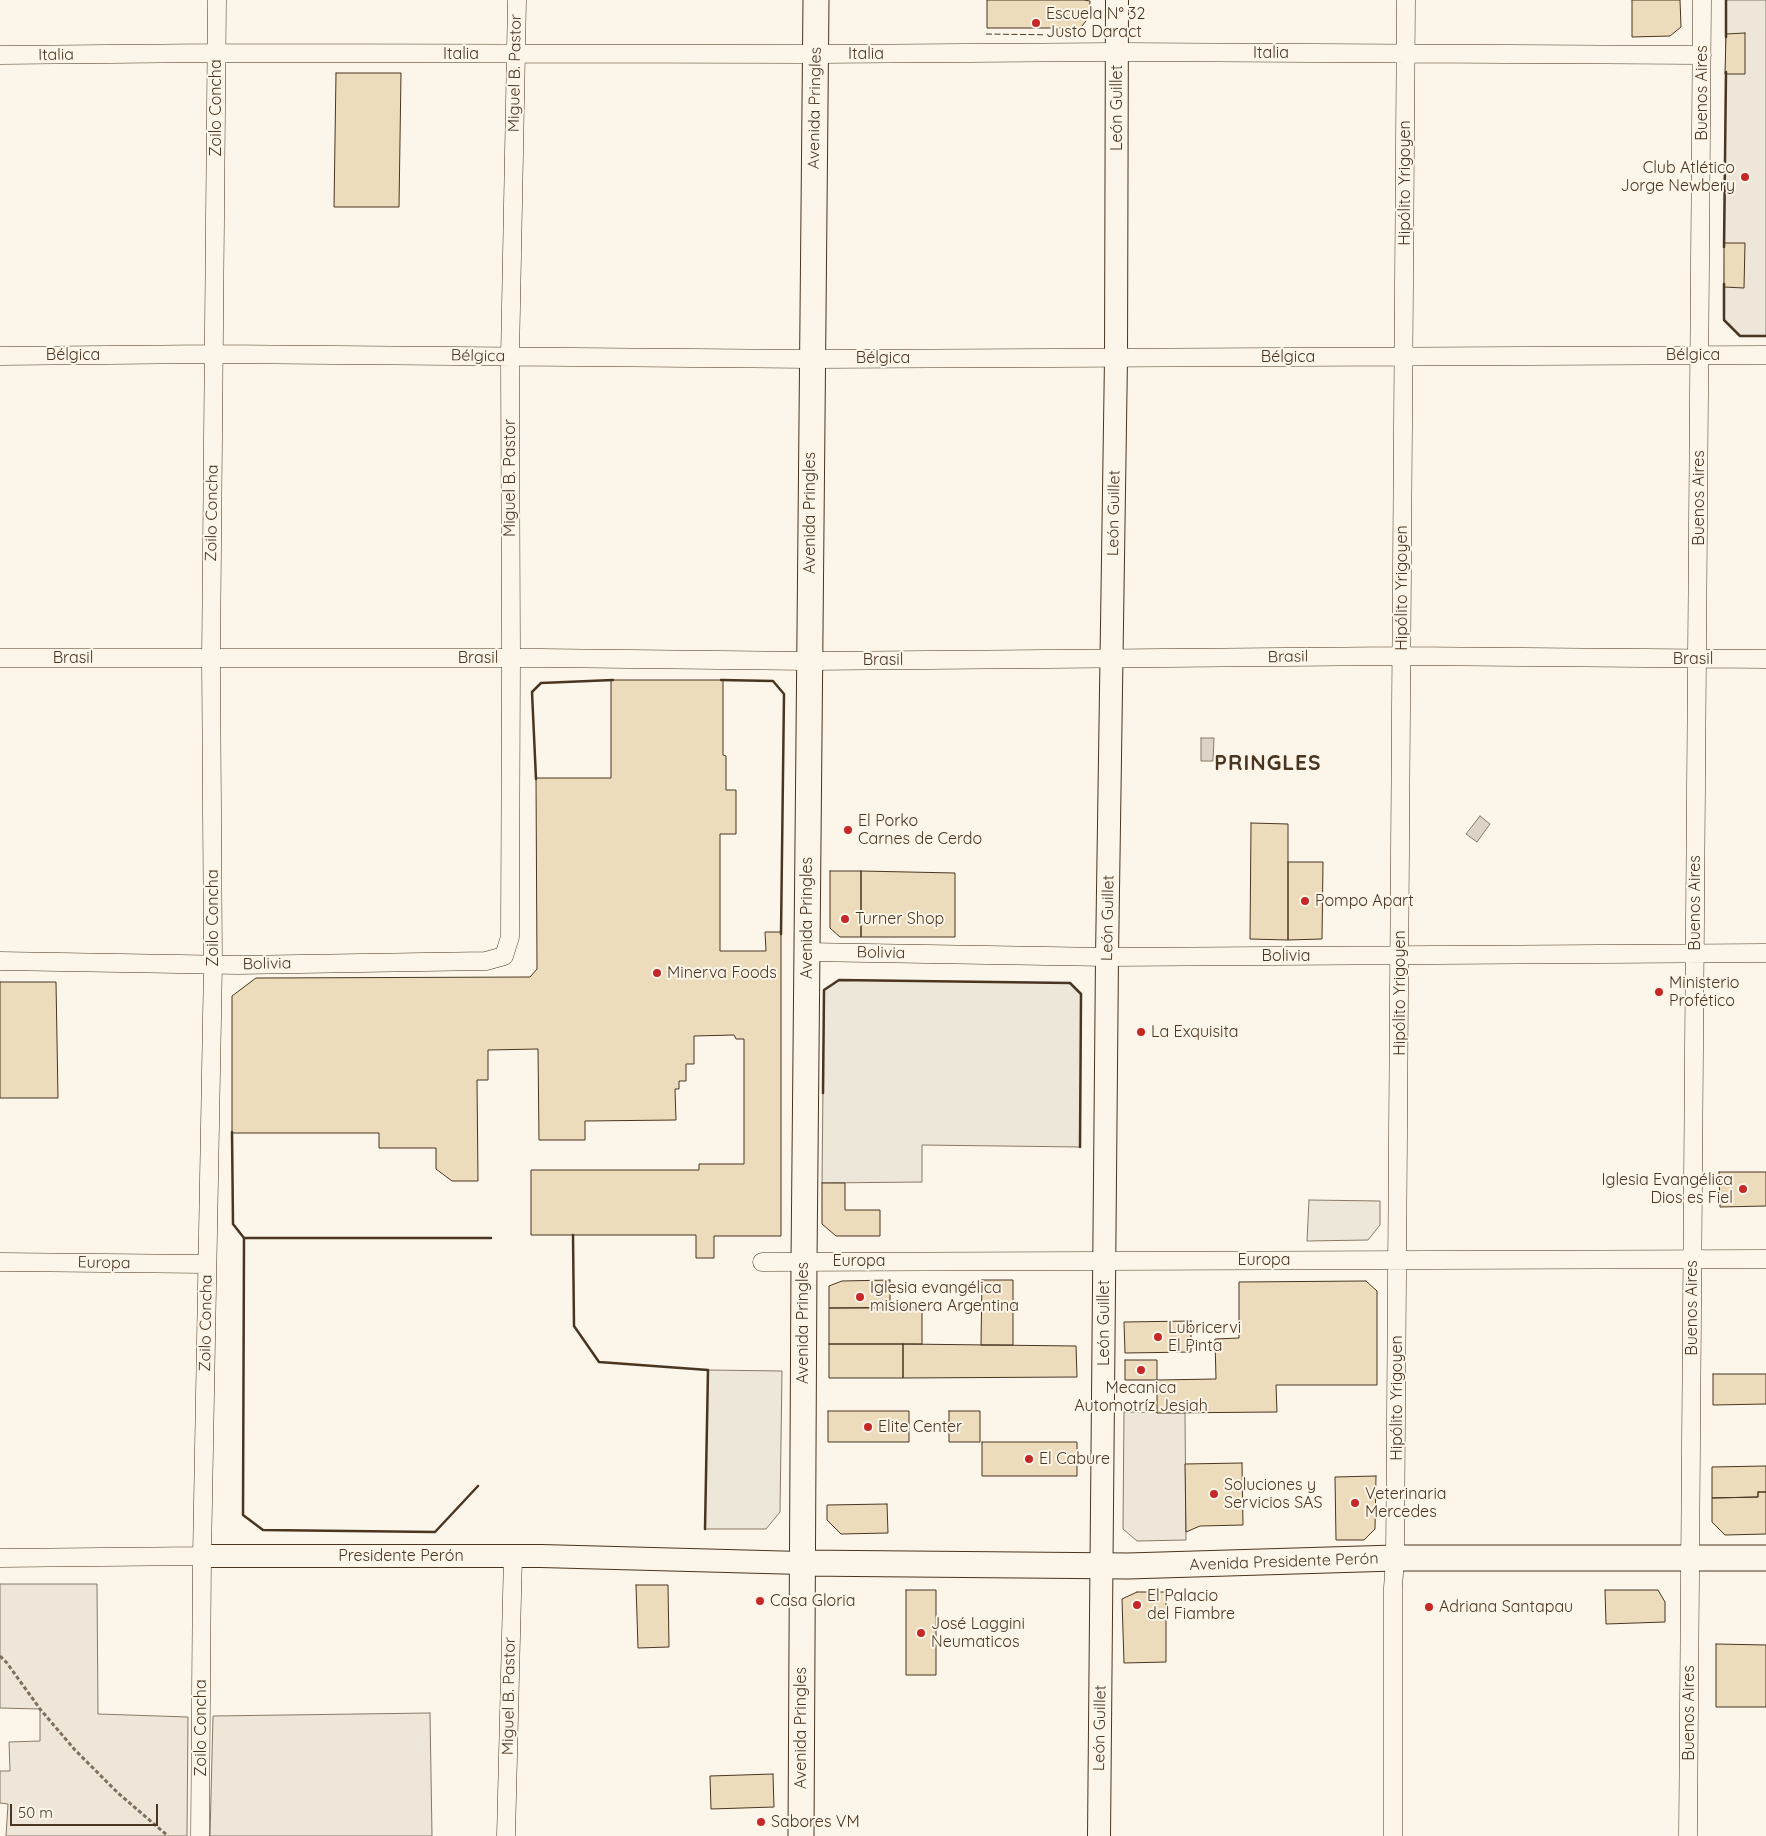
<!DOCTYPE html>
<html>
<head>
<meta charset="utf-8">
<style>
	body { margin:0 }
	#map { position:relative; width:1766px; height:1836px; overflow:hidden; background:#fbf6e9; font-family:Quicksand,sans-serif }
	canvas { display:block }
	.scale { position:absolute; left:10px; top:1804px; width:148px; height:22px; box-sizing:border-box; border:2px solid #4a3520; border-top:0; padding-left:6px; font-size:15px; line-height:18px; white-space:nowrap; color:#4a3520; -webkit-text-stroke:4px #fbf6e9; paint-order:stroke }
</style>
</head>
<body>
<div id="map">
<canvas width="1766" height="1836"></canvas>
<div class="scale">50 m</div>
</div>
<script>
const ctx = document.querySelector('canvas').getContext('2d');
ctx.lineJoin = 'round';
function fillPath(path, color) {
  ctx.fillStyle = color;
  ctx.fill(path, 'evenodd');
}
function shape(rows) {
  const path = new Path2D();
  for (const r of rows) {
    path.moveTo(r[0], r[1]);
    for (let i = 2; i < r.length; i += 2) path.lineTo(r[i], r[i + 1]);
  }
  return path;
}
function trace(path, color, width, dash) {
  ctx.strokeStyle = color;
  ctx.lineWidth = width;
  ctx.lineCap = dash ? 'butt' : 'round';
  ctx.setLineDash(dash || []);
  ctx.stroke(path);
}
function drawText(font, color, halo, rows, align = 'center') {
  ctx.font = font + ' Quicksand,sans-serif';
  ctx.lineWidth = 4;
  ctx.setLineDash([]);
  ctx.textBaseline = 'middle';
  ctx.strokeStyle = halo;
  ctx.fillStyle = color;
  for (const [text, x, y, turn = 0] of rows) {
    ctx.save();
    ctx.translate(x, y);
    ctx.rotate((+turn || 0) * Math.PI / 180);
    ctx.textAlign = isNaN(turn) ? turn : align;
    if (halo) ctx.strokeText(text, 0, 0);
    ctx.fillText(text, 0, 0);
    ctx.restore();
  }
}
const green = shape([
	[1726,0,1766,0,1766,336,1740,336,1724,320,1726,0],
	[1124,1412,1185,1413,1186,1540,1137,1541,1123,1529,1124,1412],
	[0,1584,97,1584,98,1714,188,1717,187,1836,6,1836,8,1804,0,1803,0,1771,10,1771,9,1742,40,1741,40,1709,0,1708,0,1584],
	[430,1713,432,1836,210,1836,213,1716,430,1713]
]);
const parking = shape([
	[839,980,1070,983,1081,994,1080,1147,922,1145,922,1182,822,1183,824,990,839,980],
	[1309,1200,1380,1201,1380,1225,1368,1240,1307,1241,1309,1200],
	[708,1370,782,1371,780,1512,766,1529,705,1529,708,1370]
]);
const water = shape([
	[1201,738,1214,738,1213,761,1201,761,1201,738],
	[1480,816,1490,824,1477,842,1466,834,1480,816]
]);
const building = shape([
	[987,0,1084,0,1090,1,1089,17,1075,35,1061,35,1061,28,987,28,987,0],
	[1632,0,1680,0,1681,27,1670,36,1632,37,1632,0],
	[1745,33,1745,74,1725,74,1726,34,1745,33],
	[336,73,401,73,399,207,334,207,336,73],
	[1724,243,1745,243,1744,288,1724,287,1724,243],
	[611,680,723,680,723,755,726,756,726,790,736,790,736,834,720,834,720,951,766,951,765,932,781,932,781,1236,714,1236,714,1258,696,1258,696,1235,531,1235,531,1170,699,1170,699,1164,744,1164,744,1039,736,1039,734,1035,694,1036,694,1064,686,1064,686,1081,679,1081,679,1089,675,1089,676,1120,585,1121,585,1140,539,1140,538,1049,488,1050,488,1080,477,1080,478,1181,452,1181,436,1169,436,1148,379,1148,379,1133,232,1133,232,996,256,978,530,977,537,969,536,778,611,778,611,680],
	[1251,823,1288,824,1288,940,1250,939,1251,823],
	[1288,862,1323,862,1322,939,1288,940,1288,862],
	[830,871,861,871,861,937,840,937,830,928,830,871],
	[861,871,955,873,955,937,861,937,861,871],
	[0,982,56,982,58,1098,0,1098,0,982],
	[1719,1172,1766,1172,1766,1206,1720,1207,1719,1172],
	[822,1183,845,1183,845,1210,880,1210,880,1236,836,1236,822,1224,822,1183],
	[890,1280,890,1308,829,1308,829,1286,842,1281,890,1280],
	[982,1280,1013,1280,1013,1345,981,1345,982,1280],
	[1366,1281,1377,1291,1377,1385,1276,1385,1277,1412,1157,1413,1157,1380,1216,1379,1215,1339,1239,1338,1239,1282,1366,1281],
	[922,1307,922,1344,829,1344,829,1308,922,1307],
	[1191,1321,1191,1352,1125,1353,1124,1322,1191,1321],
	[829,1344,903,1344,903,1378,829,1378,829,1344],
	[903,1344,1076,1346,1077,1377,903,1378,903,1344],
	[1125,1360,1157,1360,1157,1380,1125,1380,1125,1360],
	[1713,1374,1766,1374,1766,1404,1713,1405,1713,1374],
	[828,1411,909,1411,909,1442,828,1442,828,1411],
	[949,1411,980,1411,980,1442,949,1442,949,1411],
	[982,1442,1077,1442,1077,1476,982,1476,982,1442],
	[1242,1463,1243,1525,1200,1526,1186,1532,1185,1464,1242,1463],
	[1766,1466,1766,1492,1758,1492,1758,1497,1712,1498,1712,1467,1766,1466],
	[1376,1476,1375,1529,1364,1540,1336,1540,1335,1477,1376,1476],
	[1758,1492,1766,1492,1766,1534,1725,1535,1712,1522,1712,1498,1758,1497,1758,1492],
	[887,1504,888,1533,841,1534,827,1520,827,1505,887,1504],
	[636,1585,668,1585,669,1647,638,1648,636,1585],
	[906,1590,936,1590,936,1675,906,1675,906,1590],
	[1605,1590,1658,1590,1665,1602,1665,1622,1606,1624,1605,1590],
	[1137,1592,1166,1592,1166,1662,1124,1663,1122,1599,1137,1592],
	[1716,1644,1766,1645,1766,1707,1716,1707,1716,1644],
	[773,1774,774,1807,711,1809,710,1776,773,1774]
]);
const path = shape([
	[0,1656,7,1663,40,1709,75,1750,118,1793,168,1836]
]);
const minor = shape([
	[0,55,216,53,816,54,1117,52,1702,55],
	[0,356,214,354,812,359,1766,355],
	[0,658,540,658,809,661,1402,656,1766,659],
	[807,952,1107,957,1766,953],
	[0,961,238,965,486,961,504,956,510,937,511,658,510,357,517,0],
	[0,1262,207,1264],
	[762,1262,1766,1259],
	[0,1558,202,1556],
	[200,1836,202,1556,213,964,211,658,217,0],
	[506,1836,513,1556],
	[1393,1836,1393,1588,1395,1558,1406,0],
	[1688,1836,1702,0]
]);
const tertiary = shape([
	[202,1556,541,1556,801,1563],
	[1099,1836,1107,957,1116,358,1117,0]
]);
const secondary = shape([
	[801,1563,1128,1566,1395,1558,1766,1558],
	[801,1836,804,1261,816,0]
]);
const fence = shape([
	[986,34,1061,35]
]);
const wall = shape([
	[1726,37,1726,0],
	[1724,247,1726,72],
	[1724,284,1724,320,1740,336,1766,336],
	[721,680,773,681,784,694,781,934],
	[536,779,532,692,541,683,613,680],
	[823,1093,824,990,839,980,1070,983,1081,994,1080,1147],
	[232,1132,233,1224,244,1238,243,1515,263,1530,435,1532,478,1486],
	[573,1235,574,1326,599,1362,708,1370,705,1529],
	[244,1238,491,1238]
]);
const markers = [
	[1036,23,5,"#c62828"],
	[1745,177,5,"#c62828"],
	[848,830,5,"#c62828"],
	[1305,901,5,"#c62828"],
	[845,919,5,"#c62828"],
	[657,973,5,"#c62828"],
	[1659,992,5,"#c62828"],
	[1141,1032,5,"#c62828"],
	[1743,1189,5,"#c62828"],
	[860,1297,5,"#c62828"],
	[1158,1337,5,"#c62828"],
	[1141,1370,5,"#c62828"],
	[868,1427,5,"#c62828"],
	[1029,1459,5,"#c62828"],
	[1214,1494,5,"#c62828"],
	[1355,1503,5,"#c62828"],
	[760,1601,5,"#c62828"],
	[1137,1605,5,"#c62828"],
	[1429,1607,5,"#c62828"],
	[921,1633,5,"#c62828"],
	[761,1822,5,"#c62828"]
];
const poiNames = [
	["Escuela N° 32",1046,14],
	["Justo Daract",1046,32],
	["Club Atlético",1735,168,"right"],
	["Jorge Newbery",1735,186,"right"],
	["El Porko",858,821],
	["Carnes de Cerdo",858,839],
	["Pompo Apart",1315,901],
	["Turner Shop",855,919],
	["Minerva Foods",667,973],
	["Ministerio",1669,983],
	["Profético",1669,1001],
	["La Exquisita",1151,1032],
	["Iglesia Evangélica",1733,1180,"right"],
	["Dios es Fiel",1733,1198,"right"],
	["Iglesia evangélica",870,1288],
	["misionera Argentina",870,1306],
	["Lubricervi",1168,1328],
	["El Pinta",1168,1346],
	["Mecanica",1141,1388,"center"],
	["Automotríz Jesiah",1141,1406,"center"],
	["Elite Center",878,1427],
	["El Cabure",1039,1459],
	["Soluciones y",1224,1485],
	["Servicios SAS",1224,1503],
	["Veterinaria",1365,1494],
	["Mercedes",1365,1512],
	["El Palacio",1147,1596],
	["del Fiambre",1147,1614],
	["Casa Gloria",770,1601],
	["Adriana Santapau",1439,1607],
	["José Laggini",931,1624],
	["Neumaticos",931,1642],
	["Sabores VM",771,1822]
];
const streetNames = [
	["Italia",1271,53],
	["Italia",461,54],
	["Italia",866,54],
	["Italia",56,55,-1],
	["Miguel B. Pastor",515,73,-89],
	["Buenos Aires",1702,93,-90],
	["Zoilo Concha",216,108,-90],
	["Avenida Pringles",815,108,-89],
	["León Guillet",1117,108,-90],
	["Hipólito Yrigoyen",1405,183,-90],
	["Bélgica",73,355],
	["Bélgica",1693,355],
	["Bélgica",478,356,1],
	["Bélgica",1288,357],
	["Bélgica",883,358],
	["Miguel B. Pastor",510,478,-90],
	["Buenos Aires",1699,498,-90],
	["Zoilo Concha",212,513,-89],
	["Avenida Pringles",810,513,-90],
	["León Guillet",1114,513,-89],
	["Hipólito Yrigoyen",1402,588,-90],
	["Brasil",1288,657,-1],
	["Brasil",73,658],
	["Brasil",478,658],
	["Brasil",1693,659],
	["Brasil",883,660],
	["Buenos Aires",1695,903,-90],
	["Zoilo Concha",213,918,-90],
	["Avenida Pringles",807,918,-90],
	["León Guillet",1108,918,-89],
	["Bolivia",881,953,1],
	["Bolivia",1286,956],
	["Bolivia",267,964,-1],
	["Hipólito Yrigoyen",1400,993,-90],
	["Europa",1264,1260],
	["Europa",859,1261],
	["Europa",104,1263,1],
	["Buenos Aires",1692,1308,-90],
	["Zoilo Concha",206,1323,-89],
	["Avenida Pringles",803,1323,-90],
	["León Guillet",1104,1323,-90],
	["Hipólito Yrigoyen",1397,1398,-90],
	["Presidente Perón",401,1556],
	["Avenida Presidente Perón",1284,1562,-2],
	["Miguel B. Pastor",509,1696,-89],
	["Buenos Aires",1689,1713,-90],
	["Zoilo Concha",201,1728,-90],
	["Avenida Pringles",801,1728,-90],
	["León Guillet",1100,1728,-89]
];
const districtNames = [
	["PRINGLES",1268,764]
];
fillPath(green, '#ede6d9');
trace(green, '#887966', 1);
fillPath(parking, '#ede7d9');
trace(parking, '#887966', 1);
fillPath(water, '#dcd4c6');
trace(water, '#887966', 1);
fillPath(building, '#ecdcbc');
trace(building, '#4a3520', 1);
trace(minor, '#4a3520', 19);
trace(tertiary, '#4a3520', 24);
trace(secondary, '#4a3520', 27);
trace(path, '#7f6f5c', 3, [4, 2.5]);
trace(minor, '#fbf6e9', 18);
trace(tertiary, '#fbf6e9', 22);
trace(secondary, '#fbf6e9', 25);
trace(fence, '#4a3520', 1, [6, 2.5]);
trace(wall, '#4a3520', 2.5);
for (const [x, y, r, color] of markers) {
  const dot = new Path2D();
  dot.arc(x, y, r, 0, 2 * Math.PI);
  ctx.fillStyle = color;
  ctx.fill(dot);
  trace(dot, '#fbf6e9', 2);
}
drawText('16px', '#4a3520', '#fbf6e9', poiNames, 'left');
drawText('16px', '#4a3520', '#fbf6e9', streetNames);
ctx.letterSpacing = '1px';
drawText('bold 21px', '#4a3520', '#fbf6e9', districtNames);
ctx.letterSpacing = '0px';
</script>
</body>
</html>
